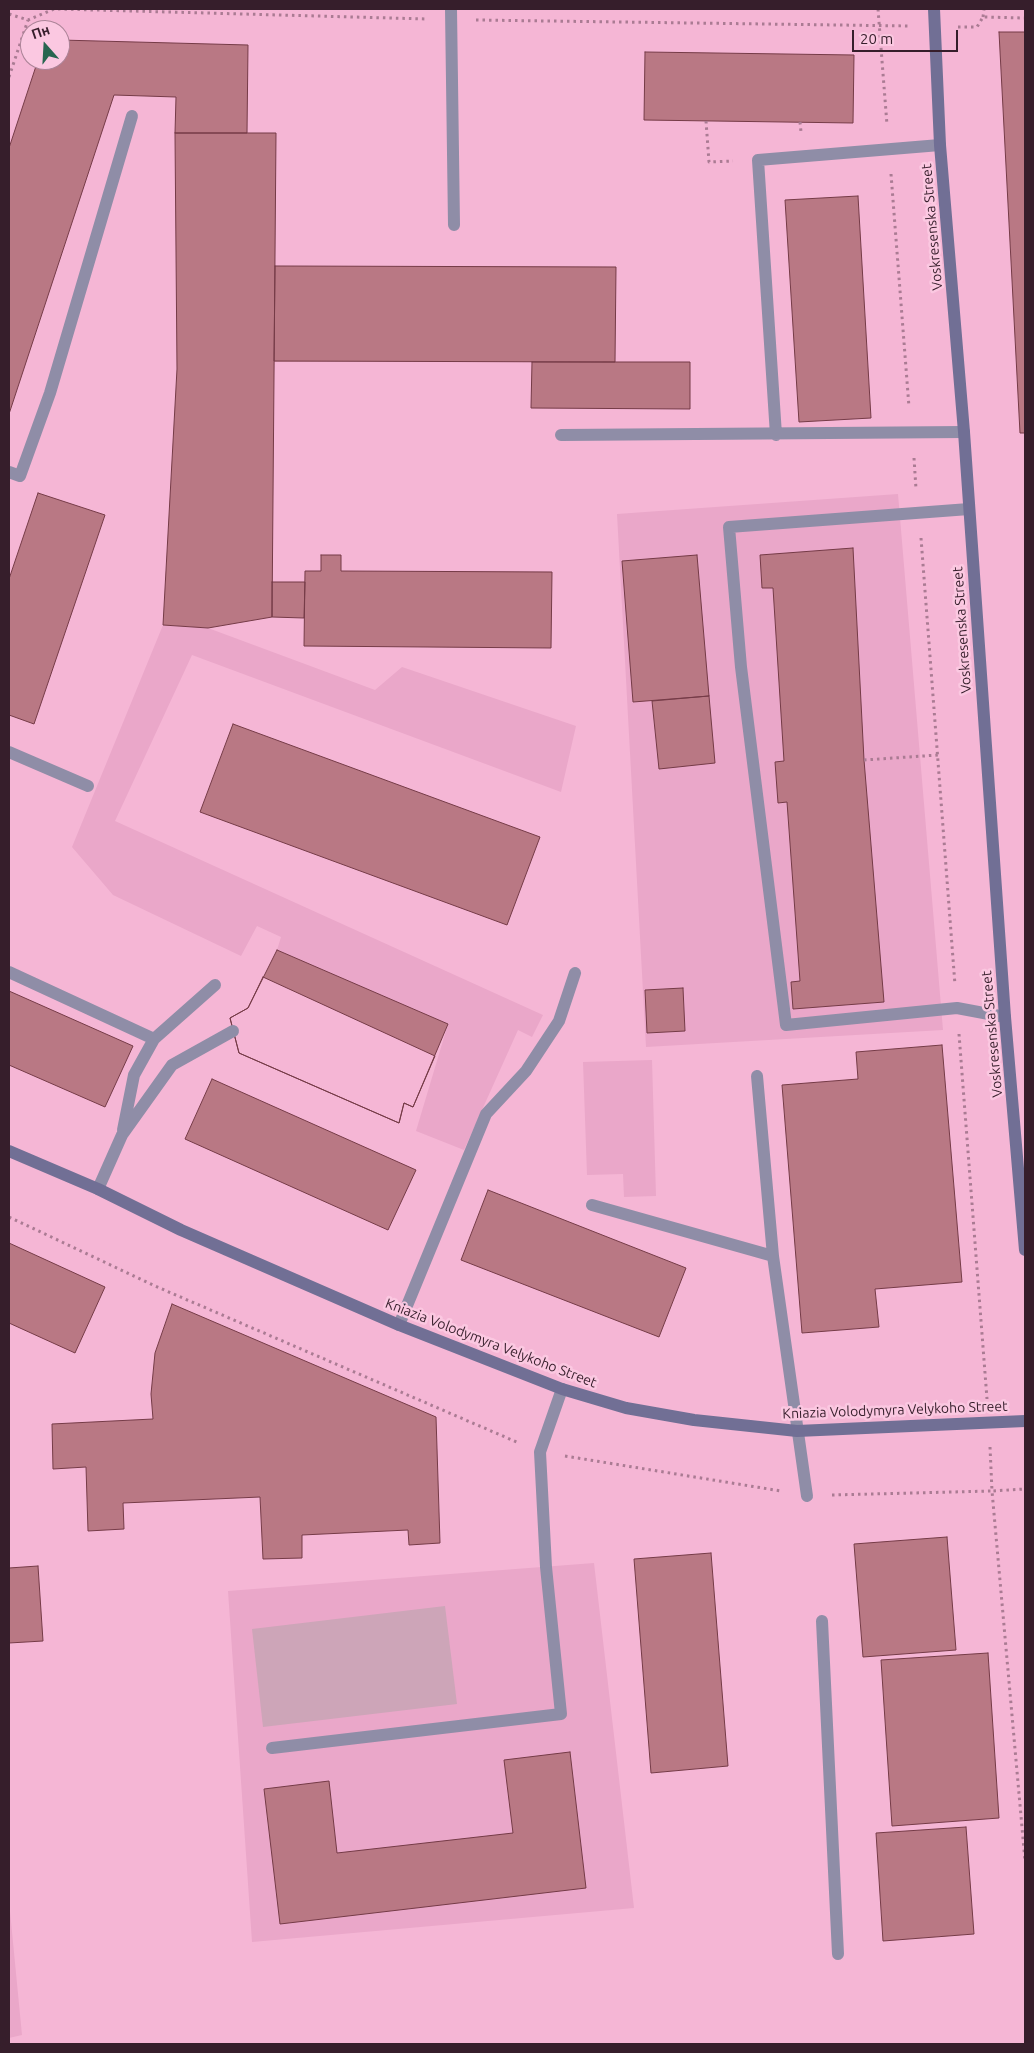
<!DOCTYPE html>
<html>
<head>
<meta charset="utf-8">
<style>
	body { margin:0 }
	#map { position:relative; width:1034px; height:2053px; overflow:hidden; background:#f5b6d5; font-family:Ubuntu,sans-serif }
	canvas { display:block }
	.frame { position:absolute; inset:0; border:10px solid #361e2b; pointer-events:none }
	.north { position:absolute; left:20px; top:20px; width:50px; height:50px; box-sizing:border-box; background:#fbc8e1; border:1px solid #ac8498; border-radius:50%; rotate:341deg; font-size:14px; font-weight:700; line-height:20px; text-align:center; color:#361e2b }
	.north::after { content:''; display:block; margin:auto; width:18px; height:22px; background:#296550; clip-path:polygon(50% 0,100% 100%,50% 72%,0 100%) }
	.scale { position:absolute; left:852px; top:30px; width:106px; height:22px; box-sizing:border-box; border:2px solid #361e2b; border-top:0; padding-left:6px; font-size:15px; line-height:18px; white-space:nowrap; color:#361e2b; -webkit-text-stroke:4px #fbc8e1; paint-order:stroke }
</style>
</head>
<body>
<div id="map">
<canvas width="1034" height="2053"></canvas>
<div class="frame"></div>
<div class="north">Пн</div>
<div class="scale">20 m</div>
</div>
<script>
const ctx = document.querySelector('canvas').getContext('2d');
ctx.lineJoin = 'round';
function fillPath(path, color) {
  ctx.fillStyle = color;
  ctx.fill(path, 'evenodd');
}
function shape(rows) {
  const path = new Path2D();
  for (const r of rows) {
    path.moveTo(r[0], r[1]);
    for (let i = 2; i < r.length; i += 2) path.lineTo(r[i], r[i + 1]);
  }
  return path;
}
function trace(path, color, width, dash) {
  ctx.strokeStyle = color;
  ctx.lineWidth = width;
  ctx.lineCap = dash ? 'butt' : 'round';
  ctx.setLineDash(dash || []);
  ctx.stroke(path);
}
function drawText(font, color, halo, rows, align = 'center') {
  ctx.font = font + ' Ubuntu,sans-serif';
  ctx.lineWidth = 5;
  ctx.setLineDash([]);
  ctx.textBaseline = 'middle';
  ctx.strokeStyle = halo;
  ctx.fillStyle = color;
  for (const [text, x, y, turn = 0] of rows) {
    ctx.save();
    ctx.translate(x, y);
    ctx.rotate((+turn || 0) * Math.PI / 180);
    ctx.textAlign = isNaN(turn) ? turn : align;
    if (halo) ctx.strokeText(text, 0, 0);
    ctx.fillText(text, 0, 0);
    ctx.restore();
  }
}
const built = shape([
	[898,494,943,1030,646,1047,617,514],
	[163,625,208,628,375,690,402,667,576,726,561,792,192,655,115,821,543,1015,532,1037,518,1030,464,1150,416,1131,448,1024,277,950,281,937,257,926,241,956,113,895,72,847],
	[652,1060,656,1196,624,1197,623,1174,587,1175,583,1062],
	[594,1563,634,1908,252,1942,228,1591],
	[9,1901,22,2035,9,2038]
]);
const green = shape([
	[445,1606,457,1704,263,1727,252,1629]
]);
const building = shape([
	[999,32,1025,32,1025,433,1020,433,999,32],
	[60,40,248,45,247,133,175,133,176,97,114,95,9,414,9,148,38,60,60,60,60,40],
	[645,52,854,55,853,123,644,120,645,52],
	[175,133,276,133,272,617,208,628,163,625,177,369,175,133],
	[858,196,871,418,799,422,785,200,858,196],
	[275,266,616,267,615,362,274,361,275,266],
	[532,362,690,362,690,409,531,408,532,362],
	[38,493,105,515,34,724,9,715,9,579,38,493],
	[853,548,864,760,884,1002,793,1009,791,982,800,981,787,802,778,803,775,762,784,761,773,588,762,588,760,555,853,548],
	[321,555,341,555,341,571,552,572,551,648,304,646,305,571,321,571,321,555],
	[697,555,709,696,633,702,622,561,697,555],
	[272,582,305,582,304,618,272,617,272,582],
	[709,696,715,763,659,769,652,701,709,696],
	[233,724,540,837,507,925,200,812,233,724],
	[277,950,448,1024,413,1107,404,1103,399,1123,239,1053,230,1018,248,1008,277,950],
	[263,977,435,1056,413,1107,404,1103,399,1123,239,1053,230,1018,248,1008,263,977],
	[683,988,685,1031,647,1033,645,990,683,988],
	[9,991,133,1046,105,1107,9,1065,9,991],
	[942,1045,962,1282,875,1289,879,1327,802,1333,782,1085,858,1079,856,1052,942,1045],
	[212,1079,416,1170,388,1230,185,1139,212,1079],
	[488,1190,686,1268,659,1337,461,1260,488,1190],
	[9,1243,105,1287,75,1353,9,1323,9,1243],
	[172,1304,436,1417,440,1543,409,1545,408,1530,302,1535,302,1558,263,1559,260,1497,123,1503,124,1529,88,1531,86,1467,53,1469,52,1424,153,1419,151,1394,155,1353,172,1304],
	[947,1537,956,1650,863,1657,854,1544,947,1537],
	[711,1553,728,1766,651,1773,634,1559,711,1553],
	[38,1566,43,1641,9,1643,9,1568,38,1566],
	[988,1653,999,1818,892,1826,881,1660,988,1653],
	[570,1752,586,1888,280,1924,264,1789,329,1781,337,1853,513,1833,504,1760,570,1752],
	[966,1827,974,1934,883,1941,876,1833,966,1827]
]);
const path = shape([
	[58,9,427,19],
	[878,9,887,125],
	[9,14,28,20,54,9],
	[983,17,984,9],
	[476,20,910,26],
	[958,27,977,27,983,17,1025,18],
	[9,77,28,20],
	[706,121,709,162,733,161],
	[800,122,801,132],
	[891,174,909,407],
	[914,458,916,489],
	[921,538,955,985],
	[864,760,938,755],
	[959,1034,987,1399],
	[9,1217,155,1286,519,1443],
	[990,1447,992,1491,1025,1489],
	[565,1456,781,1491],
	[832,1495,992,1491,1025,1861]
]);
const service = shape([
	[451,9,454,225],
	[561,435,964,432],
	[776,435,758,160,940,145],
	[9,472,20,476,50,393,132,116],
	[969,509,729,527,741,667,786,1025,957,1008,1005,1017],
	[9,752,88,786],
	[9,972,154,1039],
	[757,1076,773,1256,807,1496],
	[123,1130,134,1075,154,1039,215,985],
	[98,1189,122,1135,172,1065,233,1031],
	[592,1205,773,1256],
	[399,1325,486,1114,526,1071,559,1021,575,973],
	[822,1621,838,1954],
	[272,1748,561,1714,546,1567,540,1452,562,1389]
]);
const secondary = shape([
	[934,9,940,145,964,432,1005,1017,1025,1250],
	[9,1151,98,1189,181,1230,399,1325,562,1389,626,1408,694,1420,797,1431,1025,1421]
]);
const streetNames = [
	["Voskresenska Street",932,227,-95],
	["Voskresenska Street",962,630,-94],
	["Voskresenska Street",992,1034,-95],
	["Kniazia Volodymyra Velykoho Street",491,1343,21],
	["Kniazia Volodymyra Velykoho Street",895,1410,-2]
];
fillPath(built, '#eaa7c9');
fillPath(green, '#cda5b8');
fillPath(building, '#b97884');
trace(building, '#753b47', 1);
trace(path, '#aa7b93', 3, [2.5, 4]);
trace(service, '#8f8da7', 12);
trace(secondary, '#716f95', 12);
drawText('14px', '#361e2b', '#fbc8e1', streetNames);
</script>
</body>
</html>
